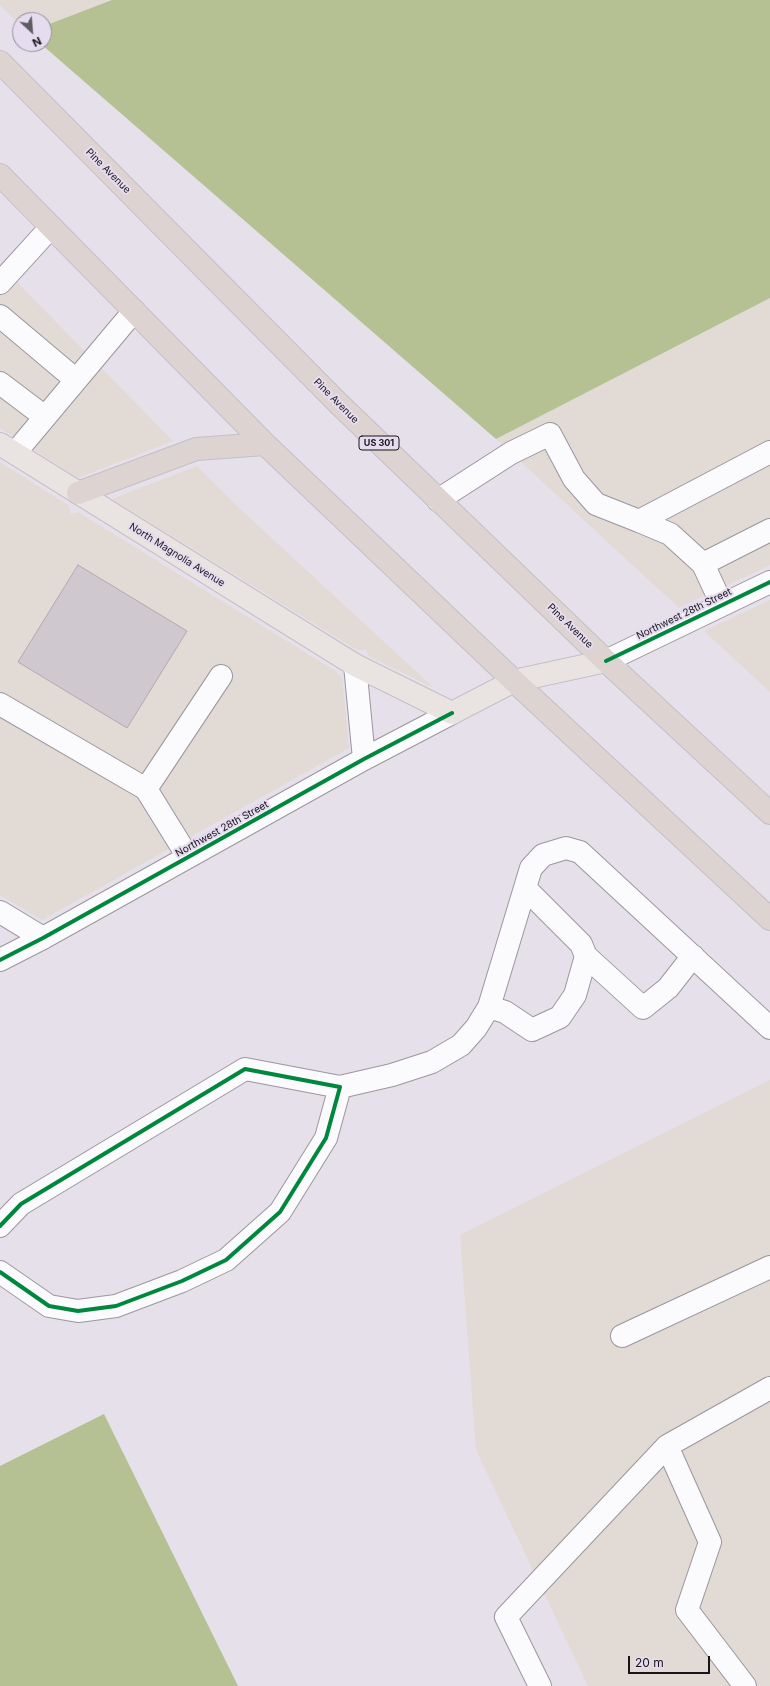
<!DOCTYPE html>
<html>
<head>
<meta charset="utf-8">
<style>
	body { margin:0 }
	#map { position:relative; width:770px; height:1686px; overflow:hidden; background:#e6e0eb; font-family:Inter,sans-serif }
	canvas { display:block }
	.north { position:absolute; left:12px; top:12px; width:40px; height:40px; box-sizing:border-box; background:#e6dcef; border:1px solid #938c9a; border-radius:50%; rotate:154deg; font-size:11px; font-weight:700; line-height:16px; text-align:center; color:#17141a }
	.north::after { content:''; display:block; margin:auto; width:14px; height:18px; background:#5f5b63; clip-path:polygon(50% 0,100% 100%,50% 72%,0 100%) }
	.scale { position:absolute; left:628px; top:1656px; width:82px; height:18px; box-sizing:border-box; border:2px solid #17141a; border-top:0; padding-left:5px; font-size:12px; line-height:14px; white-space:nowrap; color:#17141a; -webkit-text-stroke:3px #e6dcef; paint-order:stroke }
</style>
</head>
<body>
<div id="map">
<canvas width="770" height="1686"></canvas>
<div class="north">N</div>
<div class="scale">20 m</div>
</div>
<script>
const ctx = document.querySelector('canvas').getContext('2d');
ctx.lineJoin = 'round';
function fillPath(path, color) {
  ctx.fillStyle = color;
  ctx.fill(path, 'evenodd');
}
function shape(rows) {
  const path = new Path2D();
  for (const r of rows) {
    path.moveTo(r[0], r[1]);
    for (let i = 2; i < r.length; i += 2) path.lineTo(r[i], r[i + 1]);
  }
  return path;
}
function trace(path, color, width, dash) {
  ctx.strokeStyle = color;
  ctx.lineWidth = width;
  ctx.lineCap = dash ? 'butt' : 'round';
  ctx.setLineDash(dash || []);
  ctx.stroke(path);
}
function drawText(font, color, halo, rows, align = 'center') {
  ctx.font = font + ' Inter,sans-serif';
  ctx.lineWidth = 4;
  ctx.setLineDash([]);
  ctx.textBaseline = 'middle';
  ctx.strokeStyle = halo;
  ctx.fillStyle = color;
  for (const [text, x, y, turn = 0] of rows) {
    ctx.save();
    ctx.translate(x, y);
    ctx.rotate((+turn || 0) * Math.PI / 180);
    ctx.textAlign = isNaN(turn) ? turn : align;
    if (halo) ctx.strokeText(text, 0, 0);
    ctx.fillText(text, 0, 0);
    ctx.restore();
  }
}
const commercial = shape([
	[0,0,112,0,44,26,44,20,20,20,20,25,0,5],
	[0,265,173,441,78,478,0,428],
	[770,298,770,565,679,608,496,439],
	[0,462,68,505,71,514,78,512,337,672,337,674,342,676,349,748,42,920,0,895],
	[197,466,237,506,434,688,368,656,367,650,357,650,112,499],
	[770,600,770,692,704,631],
	[770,1080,770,1686,588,1686,476,1450,460,1235]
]);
const forest = shape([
	[112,0,770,0,770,298,496,439,41,44,44,44,44,26],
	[104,1414,238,1686,0,1686,0,1466]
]);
const building = shape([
	[78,565,187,631,127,728,18,662,78,565]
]);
const minor = shape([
	[0,283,51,227],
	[0,316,76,380],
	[0,383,45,417],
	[15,453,134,311],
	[438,500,511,453,550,434,574,479,596,504,639,521,770,452],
	[639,521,670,534,703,564,770,530],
	[703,564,722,605],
	[606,661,770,582],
	[355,665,364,759],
	[0,704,146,789,188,857],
	[146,789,221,676],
	[0,912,43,938],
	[586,956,643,1008,668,988,693,956],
	[0,960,43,938,364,759,452,713],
	[489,1007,505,1012,532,1030,560,1017,575,995,586,956,581,944,525,888],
	[340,1087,392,1075,432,1062,461,1045,476,1028,489,1007,531,868,543,855,566,848,580,852,770,1028],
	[0,1226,21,1204,245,1069,340,1087,326,1138,280,1212,226,1260,182,1281,116,1306,78,1311,49,1306,0,1272],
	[622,1336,770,1267],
	[540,1686,506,1617,667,1446],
	[745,1686,687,1610,710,1542,667,1446,770,1388]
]);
const major = shape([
	[0,444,355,665,452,713,514,681,606,661]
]);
const highway = shape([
	[0,62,339,404,606,661,770,813],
	[0,175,265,444,514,681,770,919],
	[78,493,196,449,265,444]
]);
const cycleway = shape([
	[606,661,770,582],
	[0,960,43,938,364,759,452,713],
	[0,1226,21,1204,245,1069,340,1087,326,1138,280,1212,226,1260,182,1281,116,1306,78,1311,49,1306,0,1272]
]);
const shields = [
	[379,443,40]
];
const shieldNames = [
	["US 301",379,443]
];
const streetNames = [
	["Pine Avenue",108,171,45],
	["Pine Avenue",336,401,45],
	["North Magnolia Avenue",177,555,32],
	["Northwest 28th Street",684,614,-26],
	["Pine Avenue",570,626,44],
	["Northwest 28th Street",222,829,-29]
];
fillPath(commercial, '#e2dad4');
fillPath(forest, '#b5c193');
fillPath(building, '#cfc8ce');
trace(building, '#b1aab0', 1);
trace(minor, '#9b969f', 24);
trace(major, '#c3c0c6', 24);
trace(highway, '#c3c0c6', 24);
trace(minor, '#fbfafc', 22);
trace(major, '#e9e3e2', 22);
trace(highway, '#ddd3d1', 22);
trace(cycleway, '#00873e', 4);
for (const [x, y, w] of shields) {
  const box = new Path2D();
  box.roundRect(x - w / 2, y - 7, w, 14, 3);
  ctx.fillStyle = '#e6dcef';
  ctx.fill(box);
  trace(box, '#17141a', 1);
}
drawText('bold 9px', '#17141a', null, shieldNames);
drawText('10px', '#17141a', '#e6dcef', streetNames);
</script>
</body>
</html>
